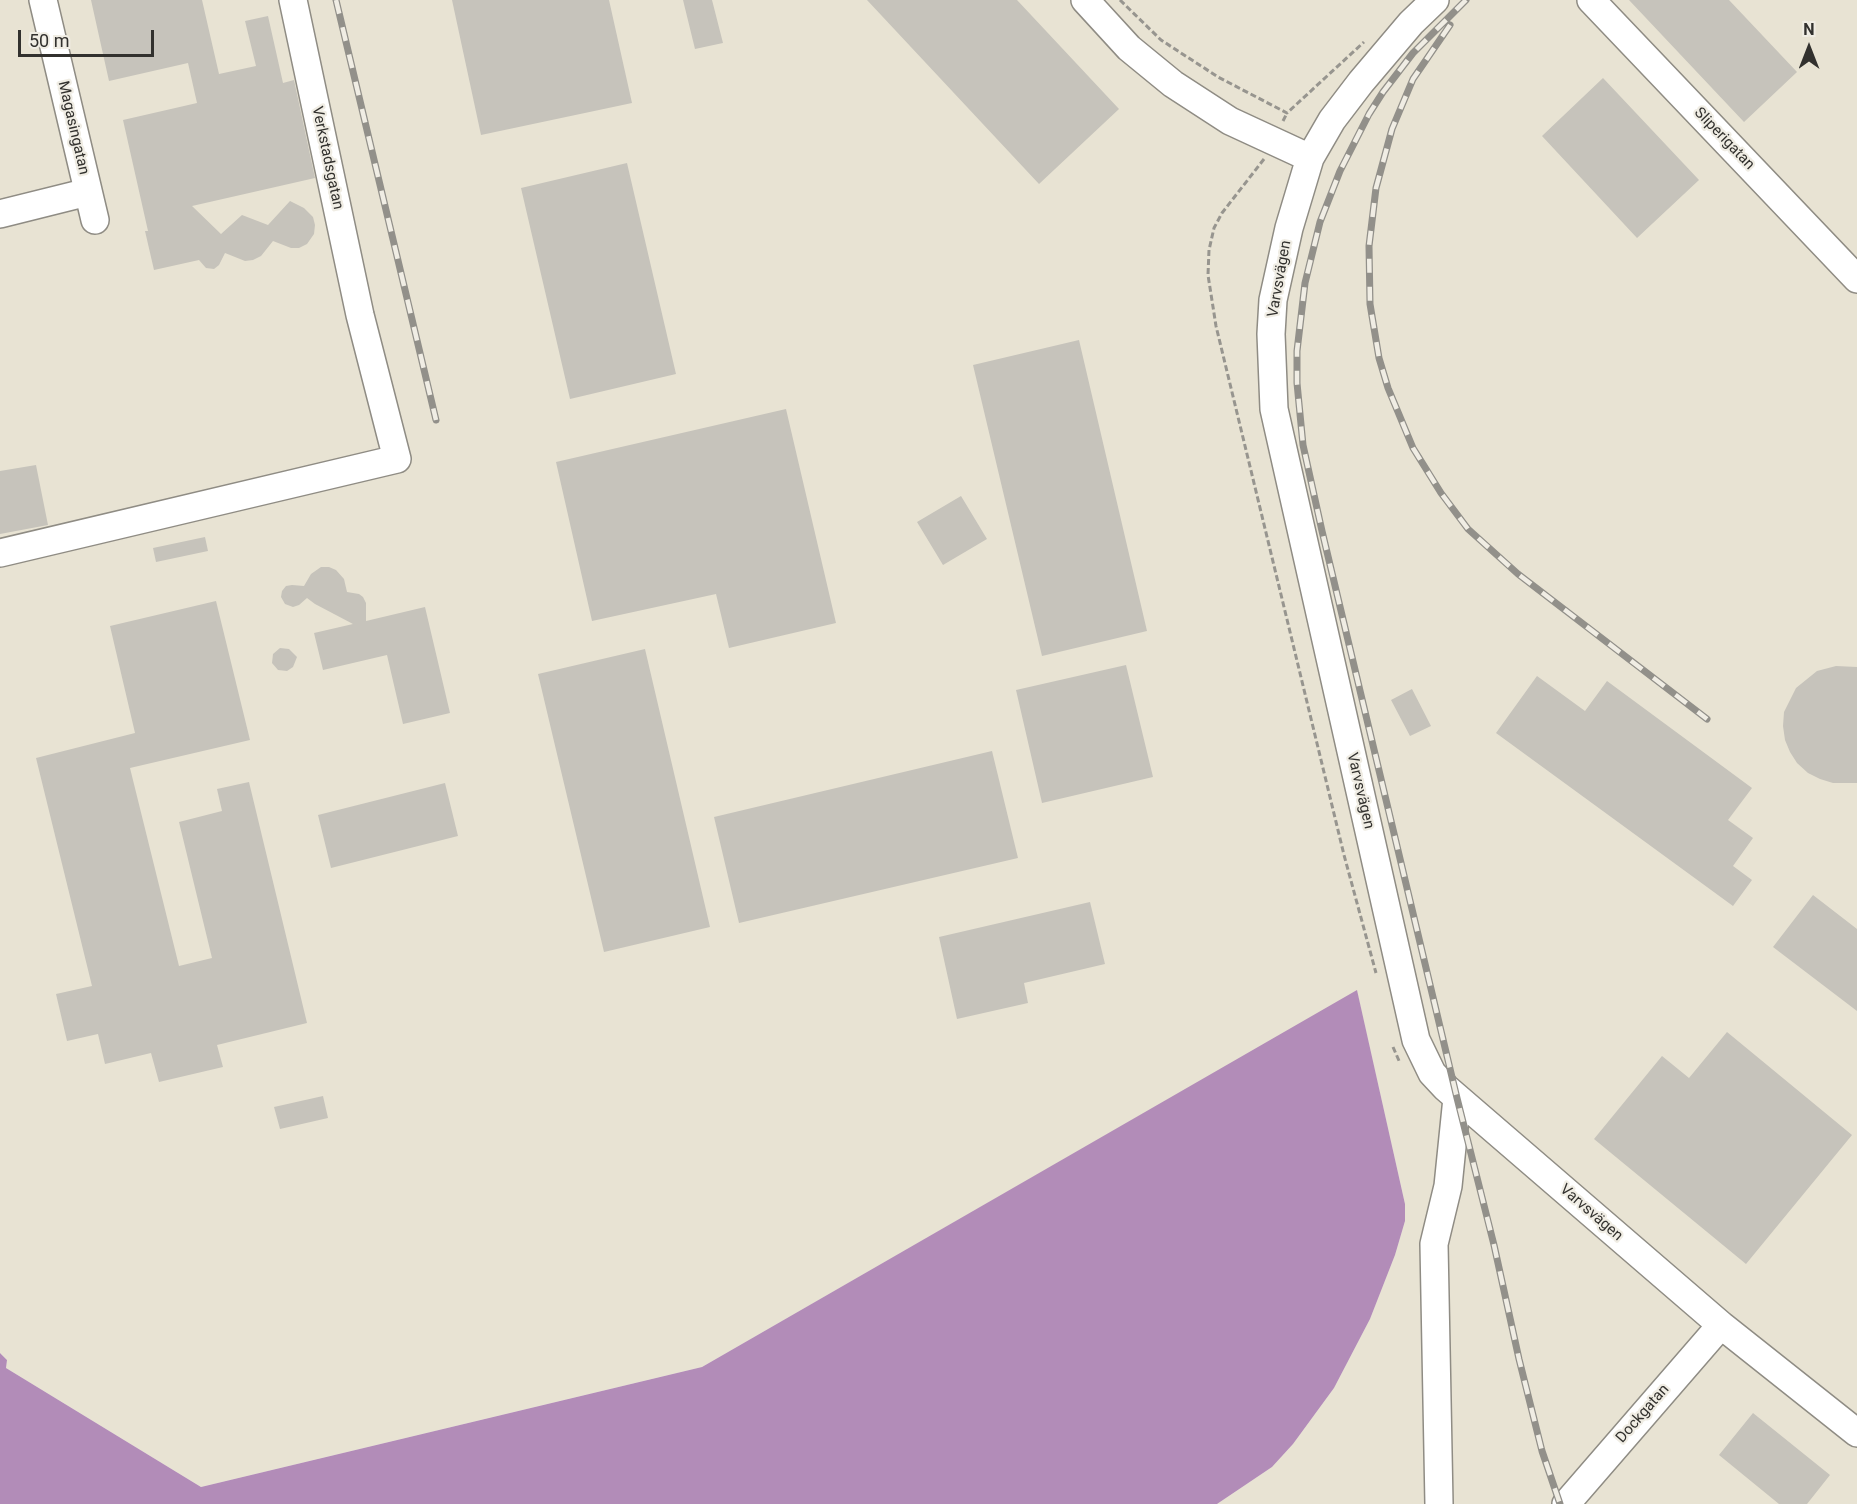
<!DOCTYPE html>
<html>
<head>
<meta charset="utf-8">
<style>
	body { margin:0 }
	#map { position:relative; width:1857px; height:1504px; overflow:hidden; background:#f0ede4; font-family:Roboto,sans-serif }
	canvas { display:block }
	.north { position:absolute; left:1779px; top:18px; width:60px; height:60px; -webkit-text-stroke:4px #f0ede4; paint-order:stroke; rotate:0deg; font-size:16px; font-weight:700; line-height:24px; text-align:center; color:#32312e }
	.north::after { content:''; display:block; margin:auto; width:21px; height:27px; background:#32312e; clip-path:polygon(50% 0,100% 100%,50% 72%,0 100%) }
	.scale { position:absolute; left:18px; top:30px; width:136px; height:27px; box-sizing:border-box; border:3px solid #32312e; border-top:0; padding-left:8px; font-size:18px; line-height:21px; white-space:nowrap; color:#32312e; -webkit-text-stroke:4px #f0ede4; paint-order:stroke }
</style>
</head>
<body>
<div id="map">
<canvas width="1857" height="1504"></canvas>
<div class="north">N</div>
<div class="scale">50 m</div>
</div>
<script>
const ctx = document.querySelector('canvas').getContext('2d');
ctx.lineJoin = 'round';
function fillPath(path, color) {
  ctx.fillStyle = color;
  ctx.fill(path, 'evenodd');
}
function shape(rows) {
  const path = new Path2D();
  for (const r of rows) {
    path.moveTo(r[0], r[1]);
    for (let i = 2; i < r.length; i += 2) path.lineTo(r[i], r[i + 1]);
  }
  return path;
}
function trace(path, color, width, dash) {
  ctx.strokeStyle = color;
  ctx.lineWidth = width;
  ctx.lineCap = dash ? 'butt' : 'round';
  ctx.setLineDash(dash || []);
  ctx.stroke(path);
}
function drawText(font, color, halo, rows, align = 'center') {
  ctx.font = font + ' Roboto,sans-serif';
  ctx.lineWidth = 4.5;
  ctx.setLineDash([]);
  ctx.textBaseline = 'middle';
  ctx.strokeStyle = halo;
  ctx.fillStyle = color;
  for (const [text, x, y, turn = 0] of rows) {
    ctx.save();
    ctx.translate(x, y);
    ctx.rotate((+turn || 0) * Math.PI / 180);
    ctx.textAlign = isNaN(turn) ? turn : align;
    if (halo) ctx.strokeText(text, 0, 0);
    ctx.fillText(text, 0, 0);
    ctx.restore();
  }
}
const built = shape([
	[0,0,1857,0,1857,1504,1217,1504,1272,1467,1293,1444,1334,1388,1370,1319,1395,1255,1405,1221,1405,1204,1357,991,702,1367,201,1487,6,1368,7,1360,0,1353]
]);
const water = shape([
	[1357,990,1405,1204,1405,1221,1395,1255,1370,1319,1334,1388,1293,1444,1272,1467,1217,1504,0,1504,0,1353,7,1360,6,1368,201,1487,702,1367]
]);
const building = shape([
	[91,0,202,0,219,74,256,66,245,21,268,16,283,83,294,80,315,178,192,206,221,234,242,215,268,225,290,201,304,208,313,217,315,225,314,234,307,244,299,248,291,248,273,241,261,256,253,260,245,261,225,253,219,265,214,269,206,268,199,260,154,270,145,231,148,231,123,120,197,103,188,63,109,81],
	[452,0,609,0,632,103,481,135],
	[683,0,712,0,723,43,695,49],
	[867,0,1017,0,1119,109,1039,184],
	[1629,0,1729,0,1797,72,1744,122],
	[1603,78,1699,180,1637,238,1542,136],
	[627,163,676,374,570,399,521,188],
	[1079,340,1147,631,1042,656,973,365],
	[786,409,836,623,729,648,716,594,592,621,556,462],
	[36,465,48,525,0,534,0,471],
	[961,496,987,539,943,565,917,522],
	[205,537,208,551,156,562,153,548],
	[321,567,329,567,336,570,344,579,347,592,359,594,363,597,366,603,366,621,425,607,450,713,403,724,387,655,323,670,314,633,353,624,315,604,307,598,299,605,293,607,285,604,281,597,282,591,286,586,292,585,304,586,311,574],
	[216,601,250,740,130,768,179,966,212,958,179,822,222,811,217,789,249,782,307,1023,217,1045,223,1067,159,1082,151,1053,105,1064,98,1034,67,1041,56,994,92,986,36,758,135,733,110,626],
	[280,648,289,649,297,657,293,667,287,671,278,670,272,663,273,654],
	[645,649,710,927,604,952,538,674],
	[1126,665,1153,777,1042,803,1016,690],
	[1836,666,1857,667,1857,783,1833,783,1820,779,1808,773,1797,763,1790,752,1785,740,1783,726,1784,712,1796,688,1817,671],
	[1537,676,1585,711,1607,681,1752,788,1728,820,1753,838,1733,866,1752,880,1733,906,1496,733],
	[1412,689,1431,726,1410,736,1391,700],
	[992,751,1018,858,739,923,714,817],
	[445,783,458,836,331,868,318,815],
	[1813,895,1857,929,1857,1011,1773,947],
	[1090,902,1105,964,1024,983,1028,1003,957,1019,939,937],
	[1727,1032,1852,1135,1746,1264,1594,1139,1662,1056,1689,1078],
	[323,1096,328,1118,280,1129,274,1107],
	[1753,1413,1830,1475,1807,1504,1779,1504,1719,1455]
]);
const path = shape([
	[1120,0,1161,40,1218,77,1287,113,1364,42],
	[1283,121,1287,113],
	[1264,159,1222,213,1214,228,1209,250,1208,275,1216,326,1344,855,1376,973],
	[1393,1047,1400,1063]
]);
const minor = shape([
	[43,0,95,220],
	[1085,0,1129,48,1173,84,1230,121,1310,158],
	[1435,0,1411,23,1361,82,1332,120,1310,158,1289,228,1273,300,1271,334,1274,409,1416,1040,1432,1073,1446,1088,1721,1325,1857,1433],
	[1591,0,1857,279],
	[0,214,88,192],
	[0,553,397,459,360,315,293,0],
	[1439,1504,1434,1244,1448,1186,1457,1098],
	[1566,1504,1721,1325]
]);
const rail = shape([
	[336,0,436,420],
	[1466,0,1413,53,1383,92,1369,114,1340,171,1320,222,1305,283,1297,351,1297,383,1303,445,1322,531,1457,1098,1494,1245,1519,1359,1542,1451,1560,1504],
	[1450,25,1413,79,1392,129,1376,188,1369,246,1370,304,1379,358,1388,388,1413,448,1441,493,1468,529,1518,574,1707,719]
]);
const streetNames = [
	["Magasingatan",73,128,77],
	["Sliperigatan",1724,139,46],
	["Verkstadsgatan",327,158,78],
	["Varvsvägen",1280,279,-80],
	["Varvsvägen",1360,791,77],
	["Varvsvägen",1591,1213,41],
	["Dockgatan",1643,1414,-49]
];
fillPath(built, '#e8e3d3');
fillPath(water, '#b28cb8');
fillPath(building, '#c6c3bb');
trace(minor, '#8f8c84', 30);
trace(path, '#97958f', 3, [6, 3]);
trace(minor, '#fff', 27);
trace(rail, '#92908a', 7);
trace(rail, '#f0ede4', 4.5, [14]);
drawText('15px', '#32312e', '#f0ede4', streetNames);
</script>
</body>
</html>
